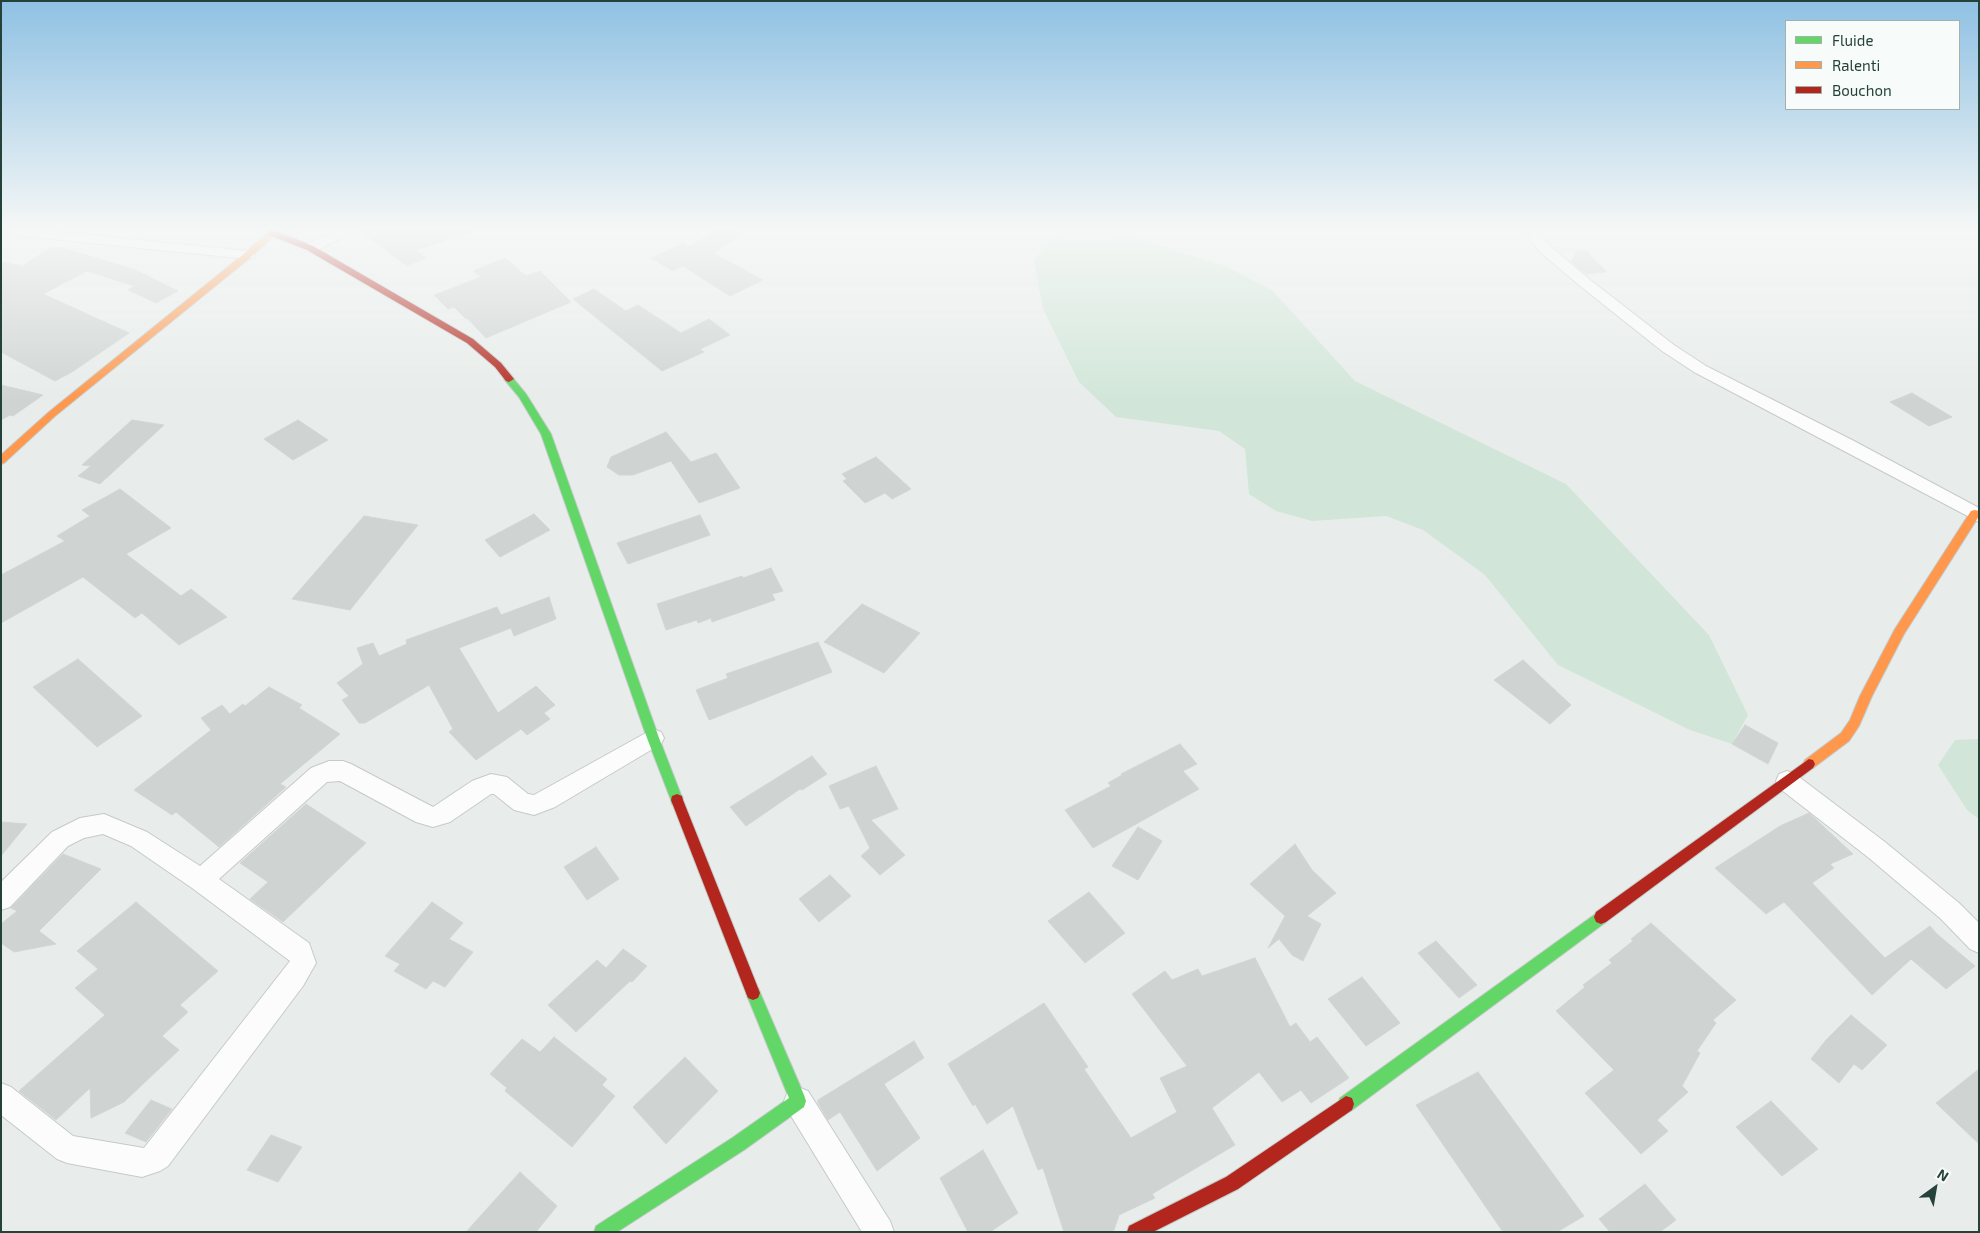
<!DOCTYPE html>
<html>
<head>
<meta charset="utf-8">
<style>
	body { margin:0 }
	#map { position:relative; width:1980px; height:1233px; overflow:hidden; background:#e8edeb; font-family:"Exo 2",sans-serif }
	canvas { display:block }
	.frame { position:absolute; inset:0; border:2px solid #24423a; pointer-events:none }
	.legend { position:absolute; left:1785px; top:20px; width:175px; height:90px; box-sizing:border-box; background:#f7fbf9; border:1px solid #a3b1ad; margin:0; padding:6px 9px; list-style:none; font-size:15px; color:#24423a }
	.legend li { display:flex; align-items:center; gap:10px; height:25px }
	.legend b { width:25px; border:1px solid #a3b1ad }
	.north { position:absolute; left:1910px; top:1163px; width:50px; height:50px; -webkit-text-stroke:4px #f7fbf9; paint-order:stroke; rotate:32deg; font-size:14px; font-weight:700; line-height:20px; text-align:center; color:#24423a }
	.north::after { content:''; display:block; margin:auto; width:18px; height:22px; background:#24423a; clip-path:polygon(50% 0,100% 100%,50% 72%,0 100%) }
</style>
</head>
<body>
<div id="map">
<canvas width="1980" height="1233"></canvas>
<div class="frame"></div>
<ul class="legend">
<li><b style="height:6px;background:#63d668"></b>Fluide</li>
<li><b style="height:6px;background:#ff974d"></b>Ralenti</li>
<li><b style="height:6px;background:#b3261e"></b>Bouchon</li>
</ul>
<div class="north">N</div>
</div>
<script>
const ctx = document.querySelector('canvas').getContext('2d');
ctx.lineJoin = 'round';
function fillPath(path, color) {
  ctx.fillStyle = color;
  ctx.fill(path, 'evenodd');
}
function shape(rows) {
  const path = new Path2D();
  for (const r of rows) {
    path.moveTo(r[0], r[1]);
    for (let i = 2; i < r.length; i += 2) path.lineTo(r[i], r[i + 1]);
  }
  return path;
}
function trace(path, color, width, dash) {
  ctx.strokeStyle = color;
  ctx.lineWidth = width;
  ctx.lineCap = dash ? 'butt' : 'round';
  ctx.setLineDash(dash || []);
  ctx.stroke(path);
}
const green = shape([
	[1088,228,1115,232,1225,266,1272,290,1355,381,1566,484,1709,635,1748,715,1732,744,1690,730,1558,665,1485,575,1423,530,1386,516,1312,521,1276,511,1249,494,1245,449,1219,431,1116,417,1079,382,1043,309,1034,260,1058,233],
	[1979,739,1979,819,1967,810,1938,765,1955,740]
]);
const building = shape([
	[360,228,473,228,474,232,416,250,426,258,407,266,359,230,360,228],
	[718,228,726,228,742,234,713,253,763,280,730,296,683,266,673,271,651,258,684,243,689,247,718,228],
	[51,247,67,249,136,270,178,291,156,303,128,290,134,286,87,271,43,294,129,333,72,372,55,381,1,352,1,262,23,266,51,247],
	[1577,251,1586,251,1607,272,1586,274,1571,262,1577,251],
	[505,258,526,276,540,271,571,302,486,338,467,318,466,319,454,307,448,309,434,295,481,277,473,271,505,258],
	[594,289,626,311,638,305,681,333,709,319,730,335,700,349,704,352,662,371,573,299,594,289],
	[1,385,43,395,13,416,10,415,1,420,1,385],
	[1912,393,1952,417,1929,426,1890,402,1912,393],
	[132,420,164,425,100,484,78,476,91,466,82,465,132,420],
	[298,420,328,440,293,460,264,439,298,420],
	[666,432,691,462,716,453,740,488,699,503,671,461,633,475,619,475,607,467,611,457,666,432],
	[876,457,911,489,892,499,885,493,865,503,843,481,847,479,842,474,876,457],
	[120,489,171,528,126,554,181,596,191,589,227,617,179,645,142,613,135,618,83,577,1,623,1,575,65,541,57,536,90,516,82,510,120,489],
	[534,514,550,530,500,557,485,540,534,514],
	[700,515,710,535,628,564,617,543,700,515],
	[364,516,418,525,350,610,292,599,364,516],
	[771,568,783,591,772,594,775,600,712,622,711,618,698,623,697,620,666,630,657,604,742,576,743,578,771,568],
	[549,597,556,619,514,636,511,628,459,648,498,713,536,686,555,705,544,713,550,719,527,735,521,729,476,760,449,732,453,729,429,685,365,723,359,723,342,700,349,696,337,683,363,664,357,648,373,643,379,656,407,644,406,640,497,607,501,615,549,597],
	[862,604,920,633,884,673,824,642,862,604],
	[818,642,832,672,709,720,696,690,728,678,726,674,818,642],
	[78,659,142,716,97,747,33,687,78,659],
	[1523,660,1571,705,1550,724,1494,680,1523,660],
	[269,687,302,705,299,708,340,734,280,784,286,787,219,847,176,812,172,815,134,790,211,730,201,718,222,705,230,714,243,704,245,706,269,687],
	[1745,725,1778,743,1768,764,1732,744,1745,725],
	[1180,744,1197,764,1183,771,1199,789,1093,848,1065,810,1111,786,1108,783,1122,775,1121,774,1180,744],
	[812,756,827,774,802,790,800,789,746,826,730,807,812,756],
	[876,766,898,809,871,820,905,855,880,875,861,856,870,848,849,806,840,809,829,786,876,766],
	[306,804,366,843,283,922,250,899,268,882,240,863,306,804],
	[1809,813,1853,854,1830,864,1834,868,1812,883,1885,958,1930,926,1937,934,1975,966,1946,989,1911,959,1872,995,1784,902,1766,914,1715,868,1780,826,1809,813],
	[1,822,27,824,1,856,1,822],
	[1138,827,1162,841,1138,880,1112,866,1138,827],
	[1295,844,1312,870,1336,893,1307,916,1321,924,1303,961,1292,955,1279,939,1268,948,1285,916,1250,884,1295,844],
	[596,847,619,879,587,900,564,867,596,847],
	[63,854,101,869,39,931,56,944,14,952,1,943,1,924,17,911,11,908,63,854],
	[830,875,851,896,819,922,799,899,830,875],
	[1089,892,1125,933,1085,963,1048,921,1089,892],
	[136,902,218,971,180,1005,188,1012,162,1036,179,1050,124,1102,91,1118,90,1088,56,1120,19,1091,105,1015,75,988,98,969,77,951,136,902],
	[432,902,463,923,449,939,473,952,445,987,433,981,426,989,394,971,400,964,385,956,432,902],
	[1651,923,1736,1000,1713,1020,1716,1023,1697,1051,1700,1053,1682,1086,1688,1092,1657,1120,1668,1131,1641,1154,1585,1093,1614,1070,1556,1011,1585,987,1583,985,1612,963,1609,960,1633,941,1631,939,1651,923],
	[1436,941,1477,985,1459,998,1418,953,1436,941],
	[623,949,647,966,632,982,630,981,576,1032,548,1005,597,960,606,968,623,949],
	[1255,958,1290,1027,1296,1023,1310,1042,1317,1037,1349,1078,1311,1103,1301,1090,1282,1102,1259,1072,1212,1108,1235,1145,1152,1194,1155,1198,1119,1215,1114,1230,1109,1232,1064,1232,1043,1168,1038,1170,1013,1106,987,1124,975,1104,973,1106,948,1064,1044,1003,1088,1067,1084,1069,1131,1138,1177,1112,1160,1078,1187,1066,1132,994,1165,971,1172,980,1198,969,1202,976,1255,958],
	[1362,977,1400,1023,1366,1046,1328,999,1362,977],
	[1851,1015,1887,1045,1862,1070,1854,1064,1839,1083,1811,1059,1826,1040,1851,1015],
	[554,1037,607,1079,602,1085,615,1096,572,1147,505,1091,507,1088,490,1074,522,1039,540,1052,554,1037],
	[914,1041,924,1058,884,1084,920,1138,877,1171,840,1112,828,1120,818,1103,818,1100,914,1041],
	[685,1057,718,1091,666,1144,633,1107,685,1057],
	[1979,1069,1979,1144,1936,1103,1979,1069],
	[1478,1072,1584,1216,1557,1232,1503,1232,1416,1105,1478,1072],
	[151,1100,172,1109,146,1142,125,1133,151,1100],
	[1771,1101,1818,1149,1782,1176,1736,1127,1771,1101],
	[271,1135,302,1147,278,1182,247,1170,271,1135],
	[983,1150,1018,1213,990,1232,968,1232,940,1178,983,1150],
	[520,1172,557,1206,536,1232,466,1232,520,1172],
	[1645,1184,1676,1220,1660,1232,1610,1232,1599,1219,1645,1184]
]);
const street = shape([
	[1,228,23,228,248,251,253,252,255,255,253,258,248,259,1,234,1,228],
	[340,228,358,228,356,231,315,251,310,252,305,251,303,248,305,245,340,228],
	[1521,228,1535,228,1550,246,1589,279,1674,345,1706,366,1854,441,1979,508,1979,522,1694,372,1662,351,1579,285,1540,252,1521,228],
	[653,729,661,732,664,738,661,744,555,807,534,815,514,810,494,794,491,794,450,822,433,827,416,822,340,781,327,782,219,879,309,943,316,963,303,986,168,1166,160,1171,142,1177,67,1163,57,1159,1,1115,1,1083,11,1087,73,1136,144,1148,290,961,192,888,131,846,103,834,84,838,68,846,10,907,1,910,1,882,52,832,80,818,104,814,147,832,200,866,311,768,329,761,343,761,351,764,433,807,472,781,491,774,507,777,528,794,534,795,653,729],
	[1787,771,1795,774,1885,842,1959,903,1979,923,1979,953,1970,949,1941,919,1869,858,1779,788,1776,781,1779,774,1787,771],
	[798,1087,808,1091,890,1221,894,1232,862,1232,788,1111,784,1101,788,1091,798,1087]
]);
const fast = shape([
	[509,376,512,377,526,394,551,434,659,738,683,800,682,804,677,806,672,804,671,800,647,738,541,434,519,397,504,379,509,376],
	[1601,910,1606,912,1608,917,1606,922,1352,1110,1346,1112,1340,1110,1338,1104,1340,1098,1601,910],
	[753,986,758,988,804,1095,806,1101,804,1107,744,1150,617,1232,594,1232,596,1226,732,1138,789,1098,746,993,748,988,753,986]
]);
const slow = shape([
	[273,228,282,228,251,257,55,416,4,463,1,464,1,455,49,412,245,253,273,228],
	[1975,510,1979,511,1979,516,1904,634,1872,696,1859,726,1849,741,1813,768,1809,769,1805,768,1803,764,1805,760,1841,733,1850,720,1860,696,1895,629,1971,511,1975,510]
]);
const jam = shape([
	[269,231,275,231,313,246,473,339,501,363,514,379,509,382,506,381,495,367,467,343,307,250,269,235,269,231],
	[1809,759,1813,760,1815,764,1813,768,1606,922,1601,924,1596,922,1594,917,1596,912,1809,759],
	[677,794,682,796,683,800,760,993,758,998,753,1000,748,998,746,993,671,800,672,796,677,794],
	[1346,1096,1352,1098,1354,1104,1352,1110,1238,1189,1153,1232,1127,1232,1129,1226,1226,1177,1346,1096]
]);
fillPath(green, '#d1e6d8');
fillPath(building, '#cfd4d2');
trace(building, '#d1d6d4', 1);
trace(street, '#c5cac8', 2);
trace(fast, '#c3cbc8', 2);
trace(slow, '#c3cbc8', 2);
trace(jam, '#c3cbc8', 2);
fillPath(street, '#fcfcfc');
fillPath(fast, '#63d668');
fillPath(slow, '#ff974d');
fillPath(jam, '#b3261e');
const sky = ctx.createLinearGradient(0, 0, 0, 401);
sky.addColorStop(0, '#8fc1e3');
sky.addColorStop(0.57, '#f5f7f6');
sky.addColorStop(1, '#f5f7f600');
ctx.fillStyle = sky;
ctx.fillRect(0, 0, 1980, 401);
</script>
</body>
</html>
